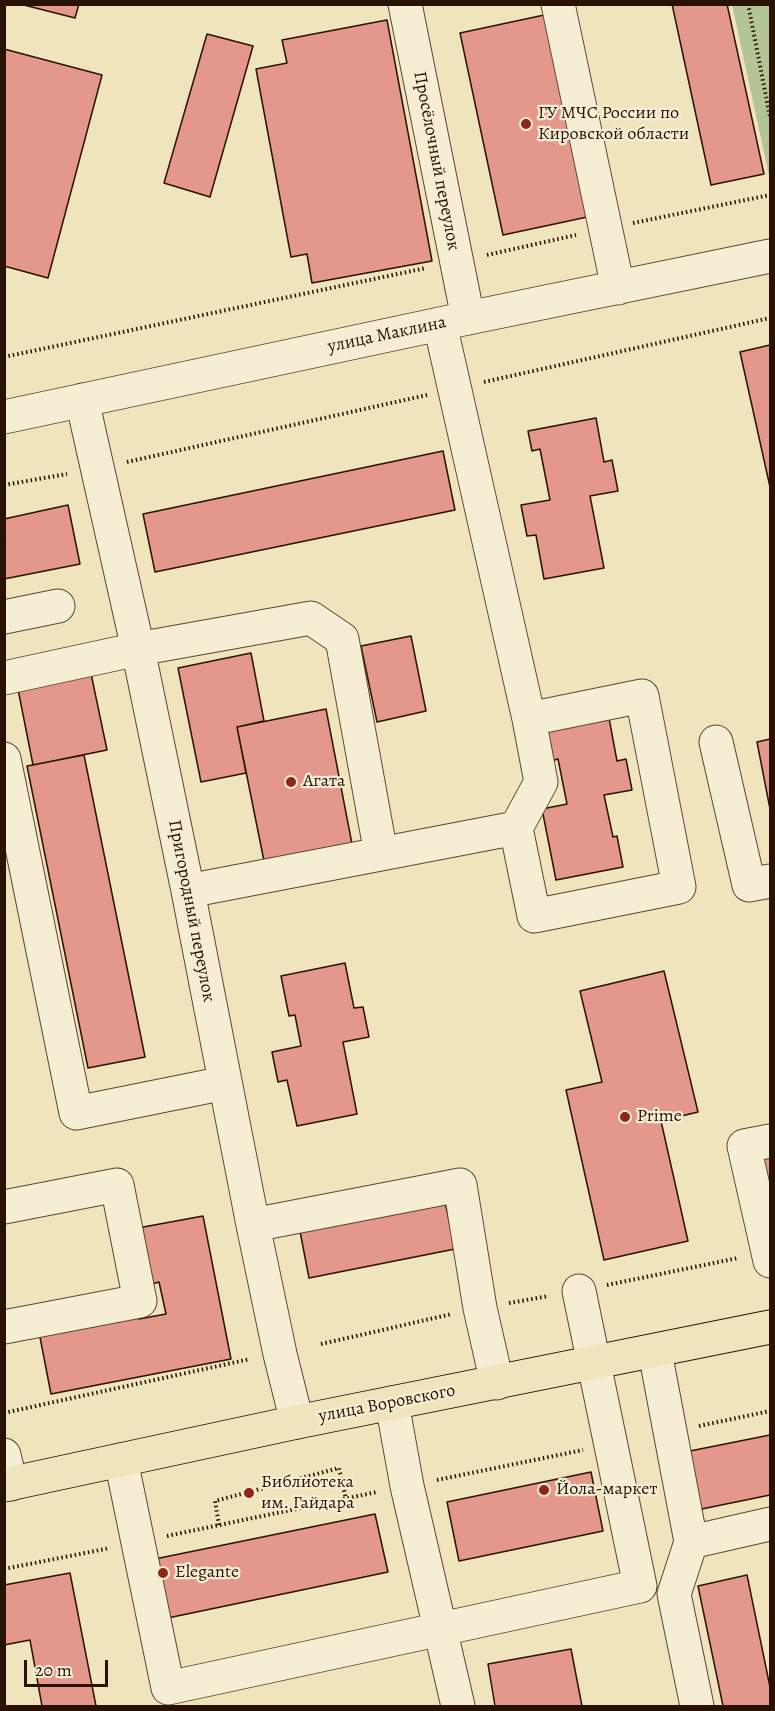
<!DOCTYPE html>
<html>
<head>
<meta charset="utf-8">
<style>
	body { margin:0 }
	#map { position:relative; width:775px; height:1711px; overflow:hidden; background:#f0e4bd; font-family:Alegreya,serif }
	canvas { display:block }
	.frame { position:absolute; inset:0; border:6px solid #291201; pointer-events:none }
	.scale { position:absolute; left:24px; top:1660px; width:84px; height:27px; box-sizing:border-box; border:3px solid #291201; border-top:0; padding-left:8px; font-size:18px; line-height:21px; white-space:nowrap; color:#291201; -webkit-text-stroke:4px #f5edd4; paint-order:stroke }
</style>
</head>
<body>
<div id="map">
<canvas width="775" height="1711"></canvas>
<div class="frame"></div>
<div class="scale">20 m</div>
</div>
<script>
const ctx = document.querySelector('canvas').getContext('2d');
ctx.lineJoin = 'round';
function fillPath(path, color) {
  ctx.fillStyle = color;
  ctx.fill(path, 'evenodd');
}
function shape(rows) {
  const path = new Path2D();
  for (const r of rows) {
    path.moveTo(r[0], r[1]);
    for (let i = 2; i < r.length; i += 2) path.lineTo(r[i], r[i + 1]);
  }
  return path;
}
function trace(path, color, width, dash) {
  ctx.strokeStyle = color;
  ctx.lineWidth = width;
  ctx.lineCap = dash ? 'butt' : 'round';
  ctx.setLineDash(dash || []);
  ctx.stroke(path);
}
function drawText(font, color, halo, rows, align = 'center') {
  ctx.font = font + ' Alegreya,serif';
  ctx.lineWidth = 4.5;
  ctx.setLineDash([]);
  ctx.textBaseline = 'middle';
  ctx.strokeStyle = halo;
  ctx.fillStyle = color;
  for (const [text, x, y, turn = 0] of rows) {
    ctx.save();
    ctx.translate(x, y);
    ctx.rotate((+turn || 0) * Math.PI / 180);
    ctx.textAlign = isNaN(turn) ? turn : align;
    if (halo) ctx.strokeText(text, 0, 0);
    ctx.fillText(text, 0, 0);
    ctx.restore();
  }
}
const green = shape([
	[732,5,770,5,770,180]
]);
const building = shape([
	[20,4,79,4,75,18,20,4],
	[672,4,727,4,764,174,711,185,672,4],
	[549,14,592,216,503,235,460,33,549,14],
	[387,20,432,261,312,283,307,254,291,257,256,69,287,63,282,40,387,20],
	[207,34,253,46,210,197,164,183,207,34],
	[4,49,102,75,48,278,4,266,4,49],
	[770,345,770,487,740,352,770,345],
	[596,418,604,462,612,460,618,491,590,496,604,568,544,579,536,535,527,536,521,505,550,500,540,449,532,451,528,431,596,418],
	[443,451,455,510,155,572,143,514,443,451],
	[68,505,80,564,4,579,4,519,68,505],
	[411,636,426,711,377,722,361,646,411,636],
	[251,653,264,721,237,727,246,773,201,782,178,668,251,653],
	[89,664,107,750,33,765,16,679,89,664],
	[326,709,352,844,264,861,237,727,326,709],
	[609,718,617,761,626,759,632,790,604,795,613,837,617,836,623,867,556,880,542,809,567,804,558,759,551,761,545,730,609,718],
	[770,739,770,809,757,742,770,739],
	[84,755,145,1057,88,1068,27,766,84,755],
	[345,963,354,1008,363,1007,369,1037,343,1042,357,1114,297,1126,287,1080,278,1082,272,1052,301,1046,295,1015,289,1016,281,976,345,963],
	[664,971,698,1112,661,1121,688,1241,604,1260,566,1090,602,1082,580,991,664,971],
	[770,1154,770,1197,762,1156,770,1154],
	[443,1192,455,1249,309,1278,298,1221,443,1192],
	[203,1216,231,1359,51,1394,38,1327,137,1308,139,1319,166,1314,159,1282,149,1285,138,1228,203,1216],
	[770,1435,770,1495,697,1510,685,1452,770,1435],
	[591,1472,603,1531,459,1561,447,1502,591,1472],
	[375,1514,388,1572,163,1619,150,1560,375,1514],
	[70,1573,96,1706,42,1706,30,1640,4,1645,4,1585,70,1573],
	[747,1575,770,1687,770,1706,723,1706,698,1586,747,1575],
	[571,1649,582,1706,495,1706,488,1664,571,1649]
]);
const path = shape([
	[748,4,770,117],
	[633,223,770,195],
	[487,255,576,235],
	[4,357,426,268],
	[484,382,770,318],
	[127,462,427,395],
	[4,485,67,474],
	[607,1285,738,1258],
	[509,1303,549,1296],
	[321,1344,452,1314],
	[4,1413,250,1359],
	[699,1426,770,1411],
	[437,1480,583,1450],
	[219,1525,215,1501,339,1468,346,1499],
	[167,1536,377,1492],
	[4,1569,110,1548]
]);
const minor = shape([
	[405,4,468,318],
	[558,4,618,288],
	[440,324,529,719],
	[82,400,138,649,188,891,253,1225,280,1354,297,1422],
	[4,417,468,318,770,256],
	[4,617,58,606],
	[4,678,138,649,311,618,342,639,381,854],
	[716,742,749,885,770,881],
	[4,759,76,1113,225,1083],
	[188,891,516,828,534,916,679,887,642,696,529,719,541,782,516,828],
	[770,1141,744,1146,770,1261],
	[4,1207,117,1185,140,1301,4,1327],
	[253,1225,460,1185,480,1308,497,1383],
	[655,1352,691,1542,770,1524],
	[392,1403,407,1486,458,1706],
	[4,1455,11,1484],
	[121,1460,168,1688,640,1586,579,1291],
	[691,1542,674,1594,697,1706]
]);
const major = shape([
	[4,1485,297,1422,770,1327]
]);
const markers = [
	[526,124,6,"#8f2418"],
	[291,782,6,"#8f2418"],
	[625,1117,6,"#8f2418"],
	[544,1490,6,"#8f2418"],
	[249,1493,6,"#8f2418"],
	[163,1573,6,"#8f2418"]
];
const poiNames = [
	["ГУ МЧС России по",538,114],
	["Кировской области",538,135],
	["Агата",303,782],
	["Prime",637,1117],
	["Библиотека",261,1483],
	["им. Гайдара",261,1504],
	["Йола-маркет",556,1490],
	["Elegante",175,1573]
];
const streetNames = [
	["Просёлочный переулок",436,161,79],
	["улица Маклина",387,335,-12],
	["Пригородный переулок",191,911,79],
	["улица Воровского",387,1404,-11]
];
fillPath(green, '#b4c595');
fillPath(building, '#e3988b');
trace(building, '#291201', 1.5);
trace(minor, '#5b4630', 35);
trace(major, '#291201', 35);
trace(path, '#291201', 4, [1.5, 3]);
trace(minor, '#f5edd4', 33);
trace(major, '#f0e4bd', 33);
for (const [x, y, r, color] of markers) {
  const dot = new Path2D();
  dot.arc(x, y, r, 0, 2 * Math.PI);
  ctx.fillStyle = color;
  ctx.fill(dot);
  trace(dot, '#f5edd4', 2);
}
drawText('18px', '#291201', '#f5edd4', poiNames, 'left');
drawText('18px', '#291201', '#f5edd4', streetNames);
</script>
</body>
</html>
